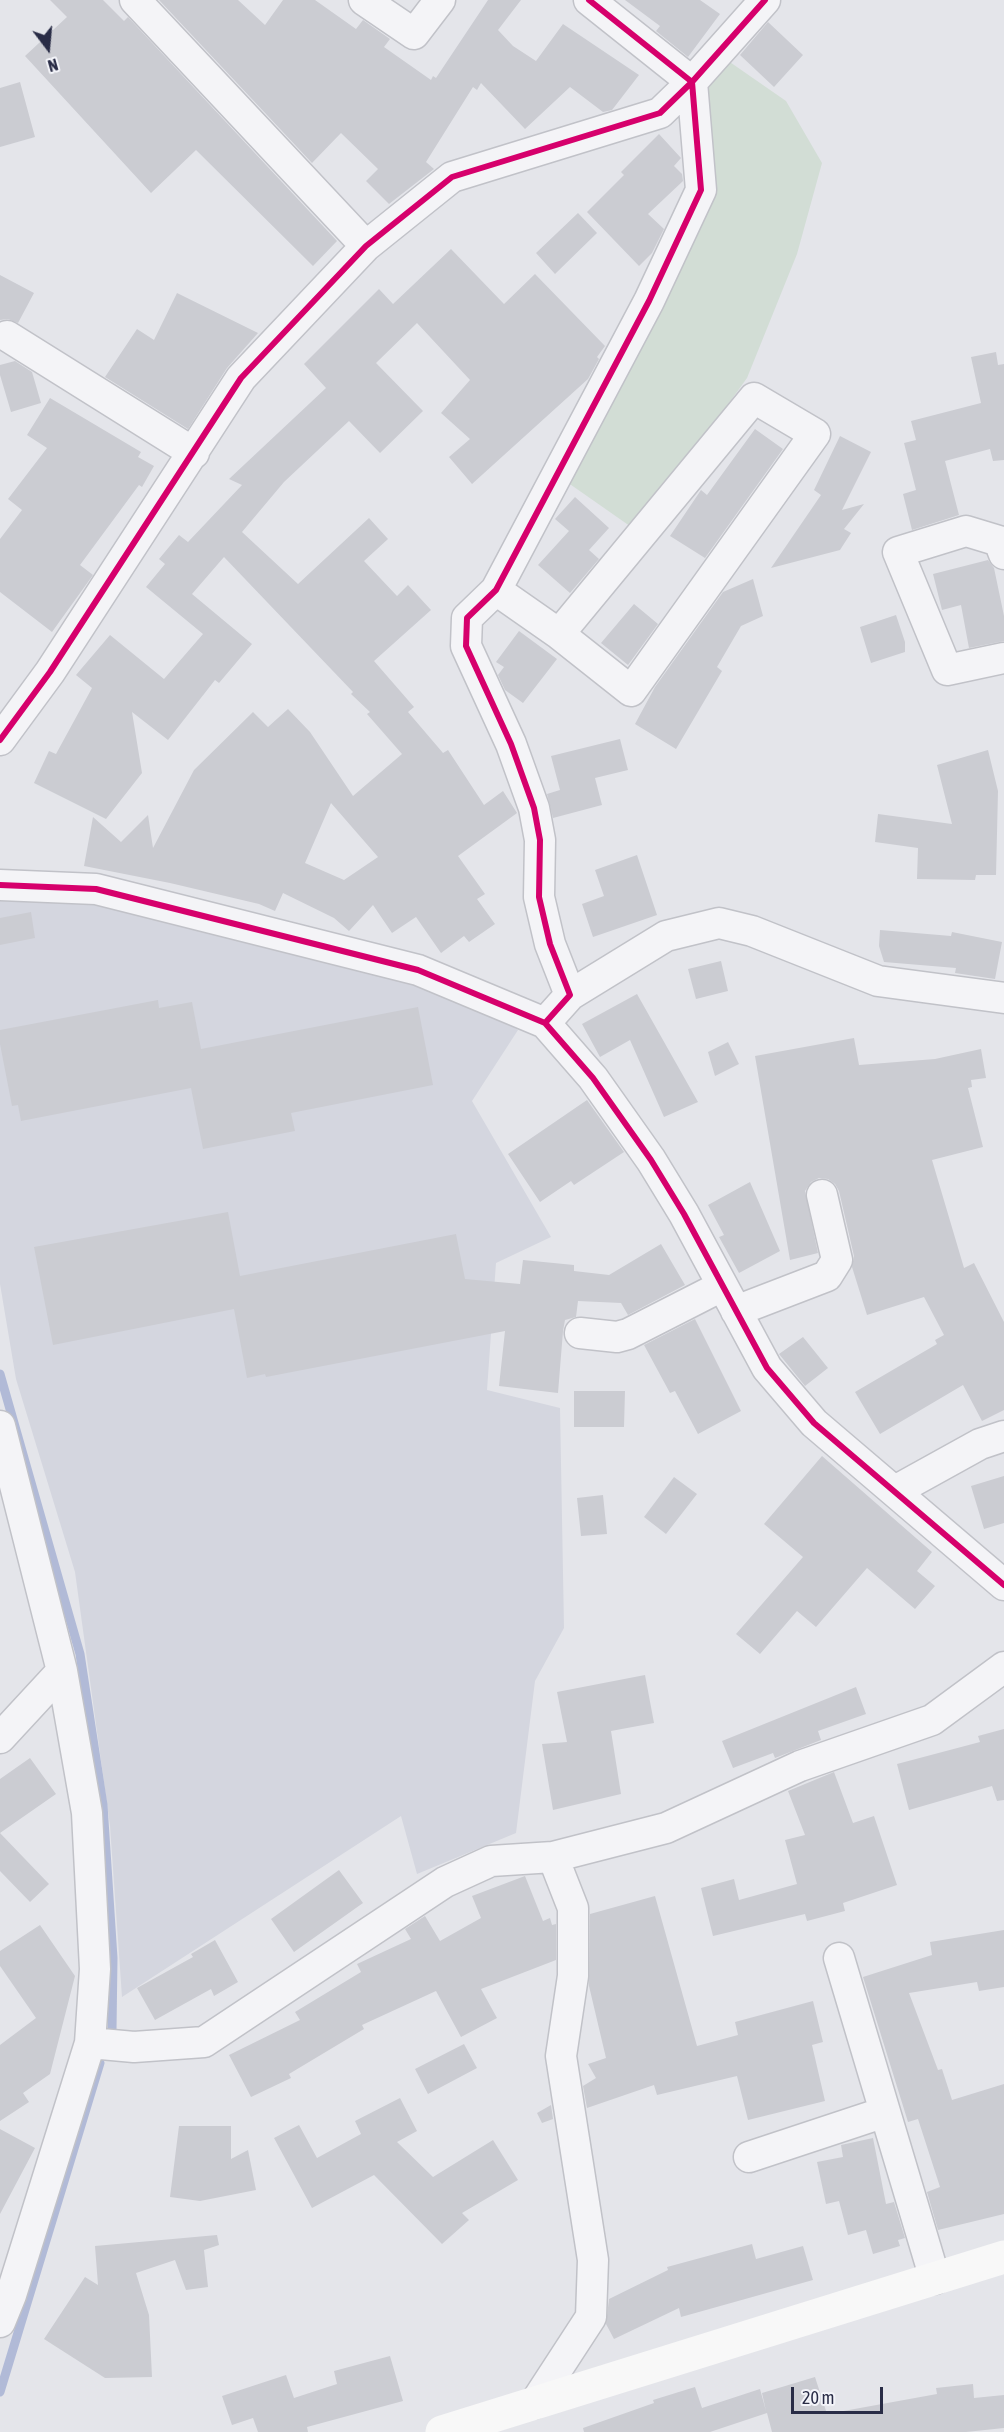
<!DOCTYPE html>
<html>
<head>
<meta charset="utf-8">
<style>
	body { margin:0 }
	#map { position:relative; width:1004px; height:2432px; overflow:hidden; background:#e4e5ea; font-family:"Asap Condensed",sans-serif }
	canvas { display:block }
	.north { position:absolute; left:18px; top:18px; width:60px; height:60px; -webkit-text-stroke:4px #f3f4f9; paint-order:stroke; rotate:164deg; font-size:16px; font-weight:700; line-height:24px; text-align:center; color:#292c46 }
	.north::after { content:''; display:block; margin:auto; width:21px; height:27px; background:#292c46; clip-path:polygon(50% 0,100% 100%,50% 72%,0 100%) }
	.scale { position:absolute; left:791px; top:2387px; width:92px; height:27px; box-sizing:border-box; border:3px solid #292c46; border-top:0; padding-left:8px; font-size:18px; line-height:21px; white-space:nowrap; color:#292c46; -webkit-text-stroke:4px #f3f4f9; paint-order:stroke }
</style>
</head>
<body>
<div id="map">
<canvas width="1004" height="2432"></canvas>
<div class="north">N</div>
<div class="scale">20 m</div>
</div>
<script>
const ctx = document.querySelector('canvas').getContext('2d');
ctx.lineJoin = 'round';
function fillPath(path, color) {
  ctx.fillStyle = color;
  ctx.fill(path, 'evenodd');
}
function shape(rows) {
  const path = new Path2D();
  for (const r of rows) {
    path.moveTo(r[0], r[1]);
    for (let i = 2; i < r.length; i += 2) path.lineTo(r[i], r[i + 1]);
  }
  return path;
}
function trace(path, color, width, dash) {
  ctx.strokeStyle = color;
  ctx.lineWidth = width;
  ctx.lineCap = dash ? 'butt' : 'round';
  ctx.setLineDash(dash || []);
  ctx.stroke(path);
}
const built = shape([
	[0,898,93,903,307,952,474,1001,518,1030,472,1101,551,1237,496,1263,487,1390,560,1408,564,1628,535,1681,516,1833,417,1874,401,1816,122,1997,110,1826,75,1572,16,1379,0,1284]
]);
const green = shape([
	[724,58,786,101,822,163,797,254,747,378,637,531,564,480,704,194,703,80]
]);
const stream = shape([
	[0,1374,80,1654,103,1805,113,1958,112,2029],
	[0,2392,100,2063]
]);
const building = shape([
	[50,0,103,0,124,21,128,17,337,241,313,266,196,150,151,193,25,56,67,17],
	[159,0,238,0,265,25,283,0,315,0,356,29,363,20,390,39,384,47,431,80,433,76,436,78,488,0,521,0,498,30,513,46,536,61,563,24,639,75,612,110,603,112,570,87,525,129,481,83,477,90,473,87,426,162,434,169,389,204,366,181,378,169,341,133,312,163],
	[625,0,700,0,720,14,688,57,656,31,660,26],
	[768,22,803,55,774,87,740,55],
	[20,82,35,137,0,147,0,88],
	[659,134,681,158,674,166,682,174,683,181,648,214,664,229,652,253,639,266,587,212,624,175,621,172],
	[578,213,597,233,555,274,536,253],
	[451,249,504,304,535,274,605,346,597,357,599,359,588,379,472,484,449,457,470,439,441,413,470,380,417,323,376,363,423,411,380,453,349,421,284,482,242,532,298,584,369,518,388,539,364,561,397,596,408,585,431,610,374,661,414,707,408,712,443,753,448,750,484,805,503,791,517,813,458,856,485,894,477,899,495,924,469,942,464,936,441,953,416,917,392,933,373,905,349,931,334,918,283,893,275,911,259,904,170,883,84,866,93,817,121,842,148,815,153,848,194,770,253,712,268,727,288,709,310,732,353,796,402,754,367,714,370,712,351,694,353,692,224,557,192,594,252,644,219,683,215,680,168,740,132,712,142,773,106,819,34,783,49,751,56,754,92,688,76,675,110,635,164,679,203,634,146,587,165,564,159,559,179,535,188,542,242,485,229,479,326,388,304,364,379,289,393,304],
	[331,803,378,857,344,880,305,863],
	[0,275,34,293,18,323,8,319,0,320],
	[177,293,258,333,227,368,188,429,105,377,137,329,154,340],
	[996,352,998,365,1004,364,1004,460,993,461,990,449,945,461,959,515,912,530,903,494,916,490,904,443,916,440,911,421,981,403,971,357],
	[15,361,32,372,41,403,11,412,0,375,0,365],
	[50,398,141,452,138,457,154,466,142,487,139,485,80,565,93,575,52,632,0,592,0,539,22,510,8,499,47,448,27,435],
	[755,429,783,449,705,558,670,536,701,490,707,495],
	[840,436,871,452,842,510,864,504,844,529,851,533,840,550,771,568,821,495,814,490],
	[575,497,609,528,589,550,599,559,570,593,538,565,569,531,555,519],
	[988,560,994,568,1004,616,1004,641,969,648,961,605,942,610,933,574],
	[753,579,763,616,741,626,717,667,722,671,676,749,635,724,655,687,723,592],
	[634,604,658,624,628,665,601,643],
	[896,615,905,642,905,652,871,663,860,627],
	[519,631,557,659,523,703,505,690,498,675,504,667,496,662],
	[620,739,628,770,595,778,602,805,553,818,547,794,560,790,551,756],
	[988,750,998,791,996,875,976,875,975,880,917,879,918,848,875,842,878,814,952,824,937,765],
	[637,855,657,915,593,937,582,904,604,896,595,870],
	[31,912,35,938,0,945,0,918],
	[880,930,951,936,952,932,1002,942,995,979,955,973,956,968,884,962,879,946],
	[721,961,728,991,696,999,688,969],
	[637,994,698,1102,664,1117,630,1040,600,1057,582,1024],
	[158,1000,159,1008,192,1002,201,1049,418,1007,433,1085,291,1113,295,1131,203,1149,191,1088,21,1121,18,1105,12,1106,0,1044,0,1030],
	[854,1038,859,1065,935,1059,981,1049,986,1078,971,1080,972,1087,968,1088,983,1147,932,1160,964,1268,974,1263,1004,1322,1004,1410,982,1421,963,1385,880,1434,855,1392,937,1344,935,1340,944,1335,924,1297,867,1315,852,1267,854,1256,839,1191,835,1184,828,1179,819,1178,811,1182,805,1191,818,1253,790,1260,755,1056],
	[728,1042,739,1064,715,1076,708,1052],
	[587,1100,624,1152,574,1185,571,1181,540,1202,508,1154],
	[750,1182,780,1251,739,1273,719,1237,724,1235,708,1205],
	[228,1212,240,1276,456,1234,465,1279,520,1284,523,1260,574,1265,574,1271,609,1275,661,1244,685,1285,628,1315,621,1303,578,1301,576,1317,565,1320,563,1331,558,1393,499,1386,505,1331,266,1377,265,1374,247,1378,234,1309,53,1345,34,1247],
	[695,1319,741,1411,698,1434,675,1391,670,1393,644,1345],
	[803,1337,828,1368,805,1386,779,1354],
	[574,1391,625,1391,624,1427,574,1427],
	[822,1456,932,1552,917,1571,935,1586,915,1609,867,1568,816,1627,797,1611,760,1654,736,1634,803,1557,764,1524],
	[1004,1476,1004,1523,984,1529,971,1486],
	[674,1477,697,1494,666,1534,644,1517],
	[603,1495,607,1534,581,1536,577,1498],
	[645,1675,654,1723,611,1731,621,1794,553,1810,542,1744,567,1742,557,1692],
	[856,1687,866,1714,818,1731,821,1740,775,1758,773,1753,733,1768,722,1741],
	[1004,1729,1004,1800,997,1801,992,1786,909,1810,897,1764,980,1742,978,1736],
	[30,1758,56,1794,0,1833,0,1779],
	[834,1772,853,1823,874,1816,897,1885,843,1903,845,1911,807,1921,805,1914,713,1936,701,1888,734,1879,739,1900,797,1884,785,1840,805,1835,788,1791],
	[0,1833,49,1884,30,1902,0,1871],
	[339,1870,363,1903,294,1952,271,1919],
	[525,1876,543,1921,550,1918,552,1925,556,1924,556,1960,481,1989,497,2018,461,2037,436,1991,362,2025,364,2029,289,2074,291,2078,251,2097,229,2055,300,2020,295,2012,361,1972,357,1964,411,1939,405,1929,425,1916,440,1941,481,1918,472,1896],
	[655,1896,697,2046,738,2035,735,2022,813,2001,823,2042,812,2045,825,2101,748,2120,737,2076,657,2095,654,2085,587,2108,583,2086,596,2078,588,2064,606,2058,589,1986,590,1914],
	[40,1925,75,1976,50,2074,23,2093,29,2102,0,2121,0,2045,36,2018,0,1966,0,1951],
	[1004,1930,1004,1987,979,1991,977,1982,909,1993,938,2070,942,2069,952,2100,1004,2084,1004,2214,938,2230,927,2192,940,2187,918,2119,908,2122,863,1977,932,1955,930,1942],
	[215,1940,238,1982,214,1996,211,1989,155,2020,137,1988,193,1957,191,1954],
	[464,2044,477,2068,428,2094,415,2069],
	[400,2098,417,2131,397,2142,433,2177,493,2140,518,2180,462,2213,469,2220,442,2244,374,2175,312,2208,274,2138,299,2125,317,2158,361,2134,355,2121],
	[551,2105,553,2119,542,2123,537,2113],
	[179,2126,231,2126,231,2159,248,2150,256,2190,200,2201,170,2197],
	[0,2129,35,2148,0,2214],
	[873,2138,886,2204,894,2202,905,2238,898,2240,900,2246,873,2254,866,2230,848,2235,839,2201,826,2204,817,2162,843,2157,841,2145],
	[217,2235,219,2245,204,2250,208,2287,186,2290,175,2260,136,2273,149,2315,152,2377,105,2378,44,2339,85,2277,98,2285,95,2246],
	[752,2244,756,2259,803,2246,813,2280,681,2317,679,2308,614,2339,606,2324,609,2299,668,2270,667,2267],
	[390,2356,403,2401,307,2427,308,2432,258,2432,253,2418,232,2425,222,2396,286,2375,294,2398,337,2384,334,2371],
	[815,2377,827,2414,937,2394,936,2388,973,2384,974,2398,1004,2395,1004,2428,966,2432,772,2432,767,2413,710,2432,584,2432,583,2428,654,2403,653,2400,695,2387,702,2408,760,2389,766,2411,762,2393]
]);
const street = shape([
	[135,0,366,246],
	[364,0,414,34,440,0],
	[7,336,194,453],
	[1004,554,999,541,966,531,898,552,947,670,1004,658],
	[496,590,559,634,631,691,815,434,754,398,559,634],
	[0,740,50,672,241,378,366,246,452,177,660,113,692,82,765,0],
	[0,885,96,889,418,970,545,1023,593,1078,651,1160,684,1214,767,1368,814,1423,1004,1585],
	[570,995,666,936,719,923,752,931,878,981,1004,998],
	[545,1023,570,995,550,944,539,897,540,840,534,808,511,744,466,646,467,618,496,590,649,301,701,190,692,82,589,0],
	[736,1311,827,1276,837,1260,822,1195],
	[580,1333,617,1337,628,1334,722,1286],
	[0,1426,62,1671,87,1813,95,1969,90,2043,11,2295,0,2322],
	[895,1491,980,1444,1004,1436],
	[0,1738,62,1671],
	[839,1958,935,2279],
	[90,2043,134,2047,204,2042,445,1882,491,1861,553,1857,666,1828,800,1766,932,1720,1004,1667],
	[749,2157,885,2112],
	[535,2403,591,2317,593,2260,561,2056,573,1976,573,1908,553,1857]
]);
const secondary = shape([
	[442,2432,1004,2257]
]);
const cycleway = shape([
	[0,740,50,672,241,378,366,246,452,177,660,113,692,82,765,0],
	[0,885,96,889,418,970,545,1023,593,1078,651,1160,684,1214,767,1368,814,1423,1004,1585],
	[545,1023,570,995,550,944,539,897,540,840,534,808,511,744,466,646,467,618,496,590,649,301,701,190,692,82,589,0]
]);
fillPath(built, '#d4d6df');
fillPath(green, '#d2ddd5');
trace(stream, '#b1bad7', 9);
fillPath(building, '#cbccd2');
trace(street, '#c1c2c8', 33);
trace(street, '#f4f4f7', 30);
trace(secondary, '#f8f8f8', 33);
trace(cycleway, '#d6006c', 6);
</script>
</body>
</html>
